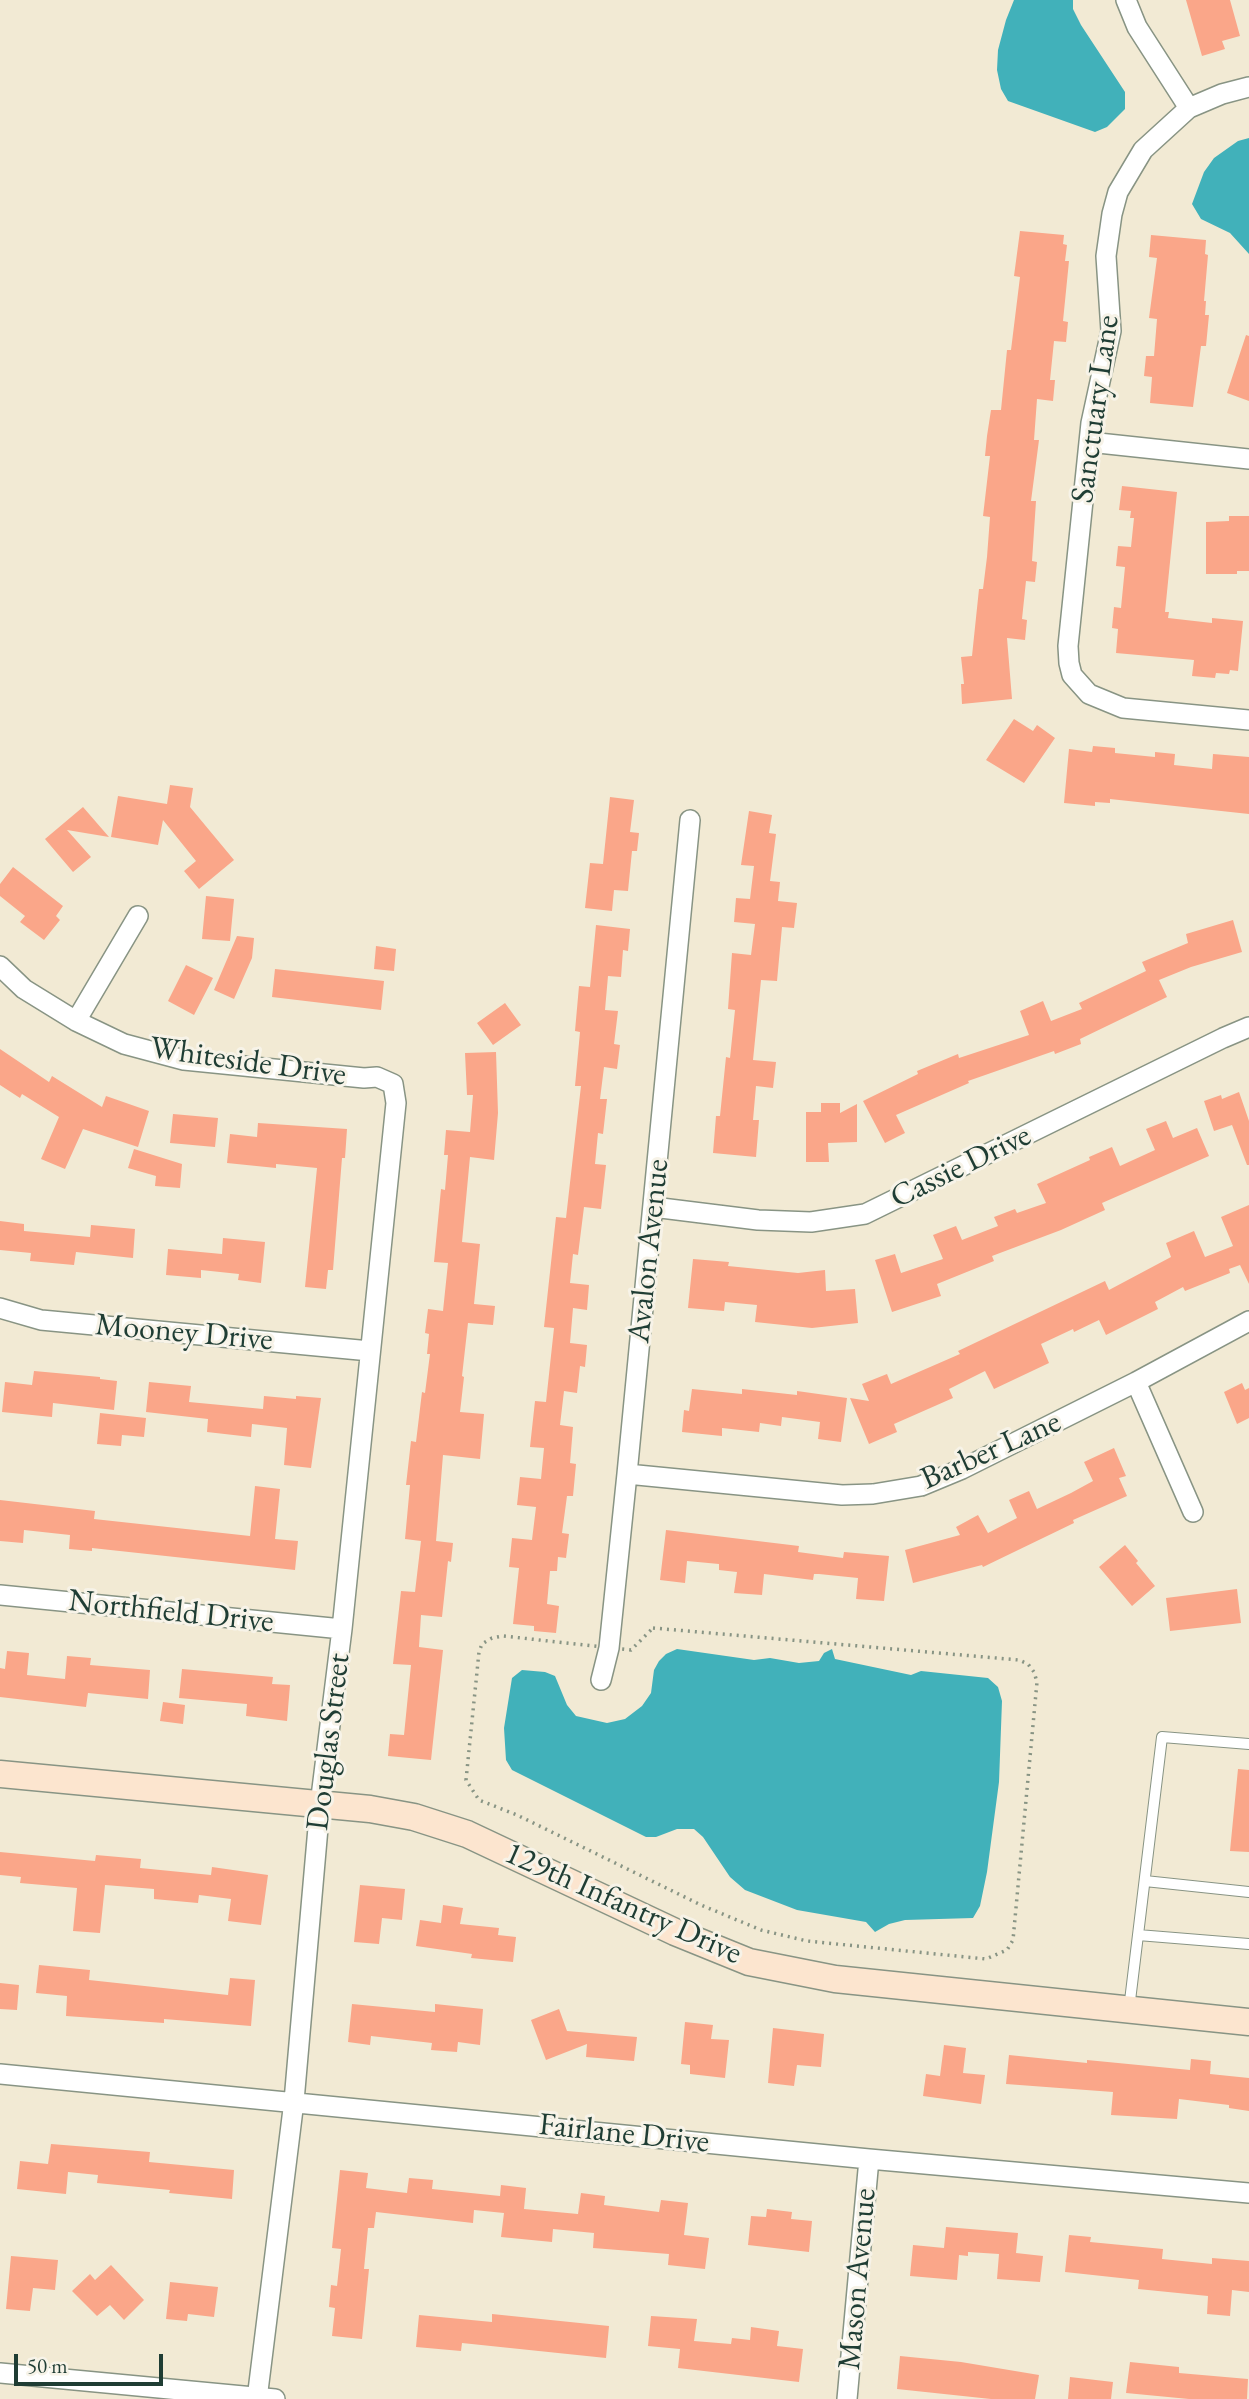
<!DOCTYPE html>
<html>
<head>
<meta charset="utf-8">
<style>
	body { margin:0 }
	#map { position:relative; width:1249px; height:2399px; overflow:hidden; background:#f2ead4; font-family:"EB Garamond",serif }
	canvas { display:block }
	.scale { position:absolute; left:14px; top:2354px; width:149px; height:32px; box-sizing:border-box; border:4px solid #1f3d34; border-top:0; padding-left:9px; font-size:21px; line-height:24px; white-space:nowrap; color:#1f3d34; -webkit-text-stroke:5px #f7f3e8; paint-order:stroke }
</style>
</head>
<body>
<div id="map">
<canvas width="1249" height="2399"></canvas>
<div class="scale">50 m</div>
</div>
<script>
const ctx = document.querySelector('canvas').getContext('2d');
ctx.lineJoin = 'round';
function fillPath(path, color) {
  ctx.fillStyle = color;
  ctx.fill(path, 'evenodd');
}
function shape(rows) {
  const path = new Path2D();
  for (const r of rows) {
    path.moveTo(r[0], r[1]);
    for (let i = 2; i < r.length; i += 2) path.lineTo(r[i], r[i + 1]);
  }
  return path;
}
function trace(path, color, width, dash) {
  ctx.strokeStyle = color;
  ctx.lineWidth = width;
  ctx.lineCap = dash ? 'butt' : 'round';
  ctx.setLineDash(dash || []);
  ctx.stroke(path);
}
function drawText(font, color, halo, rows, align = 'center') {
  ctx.font = font + ' "EB Garamond",serif';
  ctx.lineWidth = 6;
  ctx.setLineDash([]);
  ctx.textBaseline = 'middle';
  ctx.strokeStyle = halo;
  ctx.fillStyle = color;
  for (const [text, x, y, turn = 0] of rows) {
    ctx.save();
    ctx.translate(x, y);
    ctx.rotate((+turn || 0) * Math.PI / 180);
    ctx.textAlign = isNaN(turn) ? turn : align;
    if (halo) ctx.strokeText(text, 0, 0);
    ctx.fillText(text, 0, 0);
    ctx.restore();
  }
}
const water = shape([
	[1014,0,1073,0,1073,9,1081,25,1125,92,1125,109,1107,127,1095,132,1008,101,1001,89,997,70,998,50,1006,20],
	[1249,138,1249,254,1230,233,1201,219,1192,204,1204,172,1214,158,1238,141],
	[677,1649,754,1660,770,1658,799,1663,819,1661,824,1653,832,1649,835,1659,911,1675,921,1671,988,1678,998,1687,1002,1701,999,1782,987,1872,980,1906,973,1918,905,1920,889,1924,875,1932,866,1922,797,1910,745,1890,730,1877,703,1837,694,1829,677,1829,656,1837,646,1837,512,1770,506,1760,504,1728,512,1678,522,1670,545,1672,555,1676,567,1705,576,1716,607,1723,625,1719,642,1706,651,1693,654,1670,659,1661,666,1654]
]);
const building = shape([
	[1186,0,1230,0,1240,36,1222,41,1225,49,1202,56],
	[1020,231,1064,235,1063,244,1067,245,1065,261,1069,261,1063,321,1068,322,1066,342,1054,341,1050,380,1055,380,1053,401,1037,399,1034,440,1039,440,1031,501,1036,501,1032,561,1037,562,1035,582,1026,581,1022,619,1027,620,1025,640,1007,638,1012,699,962,704,961,684,964,684,961,657,972,656,979,589,983,589,987,557,990,517,983,516,990,456,985,456,987,436,991,410,1001,410,1007,350,1011,350,1020,277,1014,276],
	[1151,235,1206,240,1205,254,1208,255,1204,301,1206,301,1205,315,1209,315,1206,346,1201,346,1193,407,1150,403,1152,377,1144,376,1146,356,1154,356,1157,319,1149,318,1157,258,1149,257],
	[1246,335,1249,336,1249,401,1227,393],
	[1122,486,1177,492,1165,612,1169,612,1168,618,1212,623,1212,618,1243,621,1238,671,1230,670,1229,674,1216,673,1215,678,1192,676,1194,660,1116,653,1118,629,1112,628,1114,607,1121,608,1125,567,1116,566,1118,546,1131,547,1134,518,1130,518,1131,511,1119,510],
	[1229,516,1249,516,1249,571,1237,571,1237,574,1206,574,1206,522,1229,521],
	[1014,719,1033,731,1037,725,1055,738,1024,783,986,760],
	[1093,746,1115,748,1115,753,1155,757,1155,752,1175,754,1174,765,1212,769,1213,754,1249,757,1249,814,1110,799,1110,803,1095,802,1095,806,1064,803,1069,749,1092,752],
	[170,785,193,788,190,807,234,860,199,889,184,871,196,861,163,820,158,845,111,837,118,796,167,804],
	[610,797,634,800,630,832,639,833,637,851,632,851,628,891,614,890,612,911,585,908,590,863,603,864],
	[83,807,109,837,67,830,91,857,73,872,45,839],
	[749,811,772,815,769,833,776,834,770,881,780,882,778,901,797,903,794,928,782,927,777,981,761,980,753,1060,776,1062,773,1088,756,1086,753,1120,759,1120,756,1157,713,1153,716,1116,720,1116,726,1057,730,1058,735,1010,728,1009,732,953,751,955,755,924,734,922,736,898,750,899,754,866,741,865],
	[13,867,63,906,56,916,60,920,44,940,20,922,25,916,0,896,0,884],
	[206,896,234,899,230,941,202,939],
	[1233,920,1242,952,1191,967,1159,980,1167,997,1080,1039,1081,1044,1055,1054,1054,1051,968,1081,969,1083,896,1115,905,1133,885,1143,863,1101,918,1074,917,1071,958,1054,959,1058,1029,1035,1020,1011,1043,1001,1051,1021,1082,1009,1079,1003,1146,971,1142,962,1188,943,1186,934],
	[596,925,630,929,628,951,623,950,621,977,608,976,605,1010,618,1011,614,1044,620,1045,617,1069,604,1067,600,1099,607,1099,603,1134,598,1133,595,1164,606,1165,601,1209,584,1207,578,1255,573,1254,570,1283,589,1285,587,1310,573,1308,570,1343,587,1345,585,1367,580,1366,577,1393,564,1391,560,1425,573,1427,570,1463,576,1464,573,1496,567,1496,562,1533,569,1534,566,1558,558,1557,557,1571,550,1571,547,1604,559,1606,556,1633,534,1631,534,1626,513,1624,519,1568,509,1567,512,1538,532,1540,536,1507,517,1505,520,1477,541,1479,544,1448,530,1447,535,1401,546,1402,554,1328,544,1327,556,1217,566,1218,581,1086,575,1086,580,1032,575,1031,579,986,590,987],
	[237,936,254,938,252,958,234,999,214,990],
	[376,946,396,949,394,971,374,969],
	[186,965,213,978,194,1015,168,1001],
	[275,969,384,981,381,1010,272,997],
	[505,1003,521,1025,493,1045,477,1023],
	[0,1049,49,1082,52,1076,102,1107,106,1096,149,1111,138,1147,83,1129,65,1169,41,1159,59,1117,22,1094,20,1098,0,1085],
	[496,1052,498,1113,494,1160,470,1157,462,1242,480,1244,474,1304,495,1306,493,1325,468,1323,462,1376,464,1377,460,1412,484,1414,480,1459,443,1455,436,1541,453,1543,451,1562,448,1561,442,1617,421,1615,419,1647,443,1650,431,1760,388,1756,390,1734,404,1735,411,1665,393,1664,401,1591,415,1592,421,1541,405,1539,410,1485,406,1485,411,1441,416,1442,422,1392,425,1393,430,1354,427,1354,429,1334,425,1333,428,1309,443,1311,448,1263,434,1262,441,1189,445,1190,448,1155,444,1155,446,1130,470,1132,473,1095,467,1095,465,1053],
	[1239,1092,1249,1121,1249,1165,1247,1165,1232,1125,1214,1131,1204,1101,1221,1095,1222,1099],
	[821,1103,840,1103,840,1113,857,1104,857,1142,828,1143,829,1162,806,1162,806,1112,821,1112],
	[173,1114,218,1118,215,1147,170,1143],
	[1166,1121,1173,1138,1197,1128,1209,1156,1102,1203,1105,1210,1061,1230,992,1256,994,1261,937,1284,941,1296,892,1312,875,1260,895,1254,901,1273,943,1259,933,1235,956,1226,962,1240,998,1226,994,1217,1015,1209,1017,1213,1046,1203,1037,1184,1090,1160,1089,1157,1112,1147,1120,1166,1155,1150,1146,1129],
	[258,1123,347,1129,345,1158,342,1158,333,1270,328,1270,326,1289,305,1287,317,1168,276,1164,276,1168,227,1163,230,1134,257,1137],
	[134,1149,182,1164,180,1188,155,1186,156,1176,128,1168],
	[1249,1205,1249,1284,1240,1265,1229,1269,1230,1273,1185,1291,1183,1287,1155,1302,1158,1309,1106,1335,1099,1320,1074,1332,1073,1329,1041,1344,1049,1363,994,1389,985,1371,949,1389,953,1398,894,1424,897,1432,869,1444,850,1398,869,1401,862,1384,887,1374,891,1384,960,1354,958,1351,1105,1281,1109,1290,1171,1257,1166,1243,1194,1231,1205,1257,1233,1246,1221,1217],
	[0,1221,24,1224,24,1231,90,1237,91,1225,135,1229,133,1258,76,1252,74,1265,30,1261,31,1253,0,1250],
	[223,1238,265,1242,261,1283,238,1280,239,1274,201,1270,201,1278,166,1275,168,1249,222,1254],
	[693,1259,729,1262,728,1266,798,1273,825,1270,826,1291,855,1289,858,1323,812,1328,755,1322,757,1305,725,1302,724,1311,688,1308],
	[34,1371,100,1377,100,1379,117,1381,114,1410,53,1403,52,1417,2,1412,5,1382,32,1385],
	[149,1382,191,1386,189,1402,263,1409,264,1396,296,1399,296,1396,321,1398,311,1468,284,1465,287,1428,252,1424,251,1437,207,1432,208,1419,146,1412],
	[1242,1383,1245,1390,1249,1388,1249,1418,1237,1424,1224,1392],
	[692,1389,742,1394,742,1389,797,1395,797,1391,847,1398,841,1442,818,1439,820,1422,782,1417,781,1426,760,1423,759,1432,722,1428,722,1436,682,1432,684,1410,689,1411],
	[100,1413,146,1418,144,1437,122,1435,121,1446,97,1444],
	[1114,1448,1126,1476,1119,1478,1127,1496,1073,1520,1074,1523,983,1567,982,1565,913,1583,905,1550,960,1535,956,1527,978,1515,988,1533,1017,1518,1009,1500,1029,1491,1037,1509,1071,1493,1093,1481,1084,1462],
	[255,1486,280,1489,275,1539,298,1541,295,1570,92,1548,92,1551,69,1549,70,1535,24,1530,23,1543,0,1541,0,1500,95,1511,94,1519,250,1536],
	[666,1530,799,1546,798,1552,843,1558,844,1552,889,1556,884,1601,856,1599,858,1578,819,1574,814,1574,813,1580,764,1574,762,1595,734,1593,737,1572,719,1570,719,1564,687,1561,685,1583,660,1580],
	[1125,1545,1138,1561,1136,1563,1155,1586,1132,1606,1099,1567],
	[1237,1589,1241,1623,1170,1631,1166,1598],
	[7,1651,29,1653,27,1675,65,1679,67,1656,91,1658,90,1665,150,1670,148,1699,88,1693,86,1707,0,1697,0,1668,5,1669],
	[182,1669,273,1677,272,1684,290,1685,287,1721,246,1716,247,1704,179,1698],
	[163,1702,185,1705,183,1724,160,1721],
	[1238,1769,1249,1770,1249,1852,1230,1851],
	[0,1852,95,1861,96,1855,141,1859,140,1868,211,1875,212,1867,268,1875,261,1925,228,1921,231,1899,199,1895,198,1903,154,1899,154,1889,105,1885,100,1933,73,1931,77,1888,20,1883,21,1877,0,1875],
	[360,1885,405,1889,402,1920,382,1918,379,1944,354,1942],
	[443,1905,463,1908,460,1924,499,1928,498,1935,516,1937,513,1962,471,1958,472,1954,416,1946,420,1920,441,1923],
	[39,1965,90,1970,89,1980,228,1995,230,1978,255,1980,251,2026,164,2019,164,2023,66,2016,67,1996,36,1993],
	[0,1983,19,1985,17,2010,0,2009],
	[352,2004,435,2012,435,2004,483,2009,480,2045,458,2042,457,2052,431,2050,432,2043,371,2036,370,2045,348,2042],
	[559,2009,567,2031,637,2037,634,2061,586,2057,587,2044,546,2060,531,2020],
	[685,2022,713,2025,711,2039,729,2040,725,2078,690,2074,690,2065,681,2064],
	[773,2028,824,2034,821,2067,797,2065,794,2086,768,2083],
	[944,2045,966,2048,963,2073,985,2075,981,2104,923,2096,926,2074,940,2076],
	[1009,2055,1087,2063,1087,2060,1190,2070,1191,2059,1211,2061,1210,2074,1249,2078,1249,2111,1229,2108,1229,2105,1179,2099,1177,2119,1111,2115,1113,2092,1006,2084],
	[51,2144,150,2152,149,2162,234,2170,232,2199,169,2193,170,2190,97,2183,98,2175,68,2172,66,2194,17,2189,20,2161,48,2164],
	[340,2170,368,2173,366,2188,407,2193,409,2178,433,2180,432,2189,500,2196,501,2185,526,2188,524,2209,578,2214,581,2193,605,2196,604,2205,659,2212,661,2200,688,2203,684,2235,709,2238,705,2269,668,2265,669,2254,593,2248,594,2233,553,2229,552,2242,501,2237,504,2213,474,2210,473,2223,376,2212,374,2228,368,2228,364,2269,369,2269,362,2339,332,2336,335,2308,329,2307,331,2285,337,2286,341,2249,332,2248],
	[767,2209,792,2212,791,2219,812,2221,809,2252,748,2245,751,2216,766,2217],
	[946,2227,1018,2233,1016,2253,1043,2256,1040,2282,997,2279,999,2254,968,2252,968,2256,959,2255,957,2280,910,2276,913,2245,944,2248],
	[1069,2235,1091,2237,1090,2242,1163,2249,1162,2259,1212,2264,1212,2258,1249,2261,1249,2292,1232,2290,1230,2316,1207,2314,1208,2296,1138,2289,1139,2280,1065,2272],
	[11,2256,58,2260,55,2290,33,2288,30,2311,6,2309],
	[111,2265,144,2300,124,2320,110,2305,97,2316,72,2291,90,2274,95,2280],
	[170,2282,218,2287,214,2317,188,2314,187,2321,166,2319],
	[492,2314,609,2326,606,2358,462,2343,461,2351,416,2347,419,2315,492,2322],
	[651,2316,697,2319,694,2341,731,2344,732,2338,750,2340,751,2327,779,2331,777,2346,803,2349,799,2382,678,2368,680,2349,648,2346],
	[900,2356,961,2362,1039,2375,1035,2399,991,2399,897,2389],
	[1130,2362,1179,2367,1179,2373,1248,2379,1247,2399,1189,2399,1126,2393],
	[1070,2377,1113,2382,1111,2399,1068,2399]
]);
const path = shape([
	[653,1628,1019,1660,1028,1664,1034,1672,1037,1682,1013,1940,1007,1950,986,1959,807,1941,761,1930,701,1905,517,1815,479,1800,466,1780,479,1652,482,1644,492,1638,503,1636,631,1650,653,1628]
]);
const lane = shape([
	[1145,1881,1249,1892],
	[1138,1935,1249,1944],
	[1129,2009,1162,1737,1249,1744]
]);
const street = shape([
	[1126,0,1137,27,1189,108,1143,150,1118,192,1112,214,1106,256,1111,331,1091,423,1068,646,1069,663,1072,675,1089,694,1123,708,1249,720],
	[1189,108,1222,94,1249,87],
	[1089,442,1249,459],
	[0,966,24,989,76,1021,124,1044,184,1060,364,1078,377,1077,393,1084,396,1103,342,1629,320,1805,294,2101,257,2399],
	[76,1021,138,916],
	[653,1207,758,1220,811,1222,865,1214,1223,1038,1249,1027],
	[0,1308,41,1320,370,1351],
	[1136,1382,1193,1512],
	[627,1474,842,1495,873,1494,921,1486,962,1469,1136,1382,1249,1321],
	[0,1595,342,1629],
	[601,1680,609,1648,627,1474,690,820],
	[0,2074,869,2159,1249,2193],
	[0,2373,275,2399],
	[847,2399,869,2159]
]);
const secondary = shape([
	[0,1774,370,1809,414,1817,467,1834,675,1932,749,1962,835,1979,1249,2022]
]);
const streetNames = [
	["Sanctuary Lane",1096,409,-82],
	["Whiteside Drive",248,1062,8],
	["Cassie Drive",961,1167,-26],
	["Avalon Avenue",649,1251,-84],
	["Mooney Drive",184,1333,5],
	["Barber Lane",991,1451,-24],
	["Northfield Drive",171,1612,6],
	["Douglas Street",329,1742,-83],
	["129th Infantry Drive",623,1904,24],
	["Fairlane Drive",624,2134,6],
	["Mason Avenue",858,2279,-85]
];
fillPath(water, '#41b1ba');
fillPath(building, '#faa689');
trace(lane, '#889484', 12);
trace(street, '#889484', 22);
trace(secondary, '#889484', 29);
trace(path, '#889484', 3.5, [2, 5]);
trace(lane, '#fff', 10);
trace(street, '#fff', 19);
trace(secondary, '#fce5cf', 26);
drawText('32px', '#1f3d34', '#f7f3e8', streetNames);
</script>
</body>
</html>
